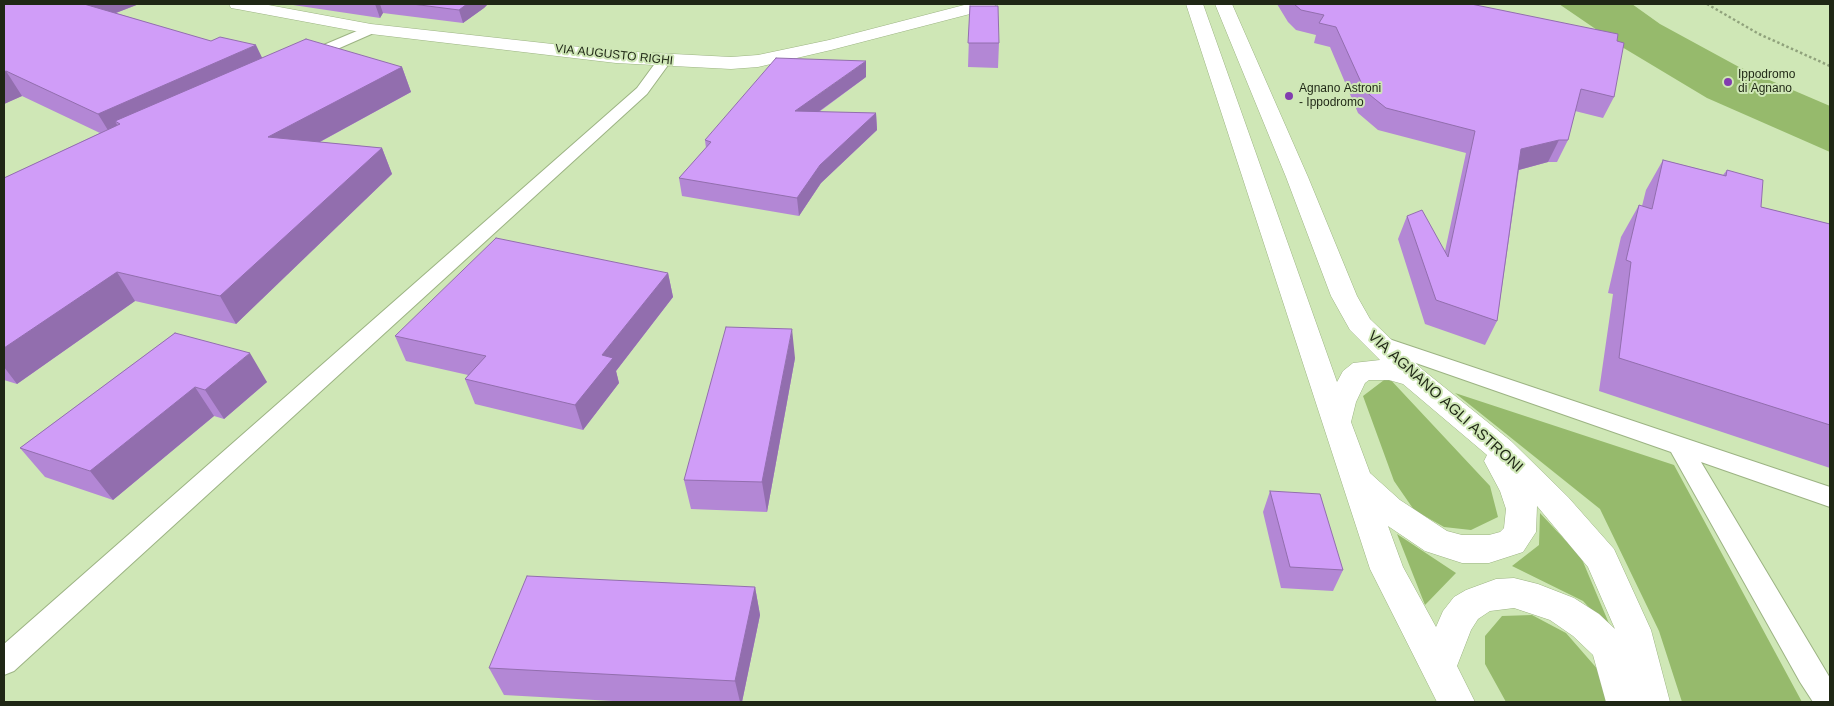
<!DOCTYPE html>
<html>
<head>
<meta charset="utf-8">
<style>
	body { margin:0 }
	#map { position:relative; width:1834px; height:706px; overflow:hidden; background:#cfe7b6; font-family:Helvetica,sans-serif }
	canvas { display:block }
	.frame { position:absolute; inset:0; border:5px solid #1f2715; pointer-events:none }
</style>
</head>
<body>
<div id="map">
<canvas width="1834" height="706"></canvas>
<div class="frame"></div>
</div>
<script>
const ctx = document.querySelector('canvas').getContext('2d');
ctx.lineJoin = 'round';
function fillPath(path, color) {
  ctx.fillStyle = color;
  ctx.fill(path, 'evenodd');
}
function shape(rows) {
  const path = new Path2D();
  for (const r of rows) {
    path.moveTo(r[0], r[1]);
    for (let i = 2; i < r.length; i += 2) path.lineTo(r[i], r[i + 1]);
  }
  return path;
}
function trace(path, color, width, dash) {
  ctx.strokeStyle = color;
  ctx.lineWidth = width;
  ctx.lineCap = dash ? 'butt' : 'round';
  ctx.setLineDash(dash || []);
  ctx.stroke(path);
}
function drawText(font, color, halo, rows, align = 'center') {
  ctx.font = font + ' Helvetica,sans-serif';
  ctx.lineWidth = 4;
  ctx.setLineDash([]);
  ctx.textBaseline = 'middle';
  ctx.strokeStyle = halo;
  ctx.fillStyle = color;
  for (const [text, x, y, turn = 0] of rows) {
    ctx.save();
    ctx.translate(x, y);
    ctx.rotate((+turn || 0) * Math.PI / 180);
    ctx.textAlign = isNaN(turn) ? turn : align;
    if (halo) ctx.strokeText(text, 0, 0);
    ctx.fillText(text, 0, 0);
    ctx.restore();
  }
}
const green = shape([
	[1559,4,1632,4,1660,24,1739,67,1830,106,1830,152,1707,98,1622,47],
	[1388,377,1490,486,1498,517,1471,530,1444,527,1414,510,1394,481,1363,396],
	[1455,393,1674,465,1802,702,1682,702,1659,631,1600,509],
	[1540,513,1581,557,1613,633,1583,601,1512,566,1539,545],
	[1397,534,1456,573,1425,605],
	[1532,615,1566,633,1600,672,1606,702,1506,702,1485,664,1485,636,1502,616]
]);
const path = shape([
	[1707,4,1759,34,1830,66]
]);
const service = shape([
	[371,25,376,26,378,29,376,32,310,61,300,61,298,58,300,55,371,25],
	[664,57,671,61,647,94,14,671,4,675,4,644,637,88,659,58,664,57],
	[1377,335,1830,487,1830,507,1701,462,1830,678,1830,702,1813,702,1800,682,1671,452,1370,347,1367,342,1370,337,1377,335]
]);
const minor = shape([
	[229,4,263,4,371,24,616,51,731,57,758,55,829,40,968,4,996,4,993,8,831,50,758,67,731,69,616,63,371,34,237,9,231,8,229,4]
]);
const secondary = shape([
	[1186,4,1203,4,1337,382,1343,371,1353,363,1380,360,1350,330,1331,296,1286,177,1215,4,1232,4,1308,177,1357,296,1370,319,1423,370,1511,441,1568,497,1614,549,1651,630,1670,702,1606,702,1593,655,1573,636,1550,620,1514,608,1490,611,1478,619,1471,630,1457,666,1475,702,1437,702,1370,569,1186,4],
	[1369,380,1389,380,1403,384,1487,455,1484,461,1500,491,1506,509,1504,528,1500,532,1489,535,1462,535,1447,531,1400,500,1370,473,1351,422,1356,402,1365,383,1369,380],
	[1537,506,1588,567,1615,629,1599,614,1574,598,1538,584,1514,578,1496,579,1466,590,1454,597,1443,611,1436,627,1403,567,1388,526,1425,551,1462,563,1489,563,1523,552,1536,532,1537,506]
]);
const wall = shape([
	[4,4,139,4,116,13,262,58,402,67,411,92,320,142,382,148,392,174,236,324,135,301,17,384,4,380,4,178,100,133,22,96,4,104],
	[292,4,488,4,484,8,463,23,383,13,380,18,293,5],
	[1277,4,1471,4,1617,41,1614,97,1603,118,1575,111,1568,140,1557,162,1548,162,1519,170,1497,321,1485,345,1425,324,1398,239,1407,216,1445,251,1466,153,1378,130,1358,113,1330,47,1314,43,1316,35,1296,30,1288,22],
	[970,6,999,43,998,68,968,67],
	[866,77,819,112,876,113,877,130,821,183,799,216,682,196,679,178,706,148,705,140],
	[1663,160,1723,175,1727,170,1761,207,1830,224,1830,468,1599,391,1613,294,1608,293,1621,237,1639,205,1642,206,1646,190],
	[668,273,673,297,616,371,619,383,583,430,475,404,465,379,468,375,406,361,395,336],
	[175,333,267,382,224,419,214,416,113,500,45,477,20,448],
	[795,358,767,512,691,509,684,480],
	[1270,491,1343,570,1333,591,1281,588,1263,512],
	[755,587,760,615,742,702,631,702,504,695,489,668]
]);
const shadedWall = shape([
	[75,4,139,4,87,24],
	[375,4,380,4,383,13,380,18],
	[467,4,488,4,484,8,463,23,459,10],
	[256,45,268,70,120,124,115,121,123,136,114,140,98,114],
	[866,61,866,77,796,128,795,111],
	[402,67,411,92,281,163,268,137],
	[6,71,22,96,4,104,4,72],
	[876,113,877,130,821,183,799,216,797,198,820,165],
	[1559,140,1548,162,1511,172,1521,149],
	[382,148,392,174,236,324,220,296],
	[117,272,135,301,17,384,4,367,4,348],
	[668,273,673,297,616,371,619,383,583,430,575,405,602,355],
	[792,329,795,358,767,512,762,482],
	[250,353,267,382,224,419,205,390],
	[195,387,214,416,113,500,90,471],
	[755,587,760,615,742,702,740,702,735,681]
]);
const building = shape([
	[4,4,84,4,211,41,220,37,256,45,98,114,6,71,4,72,4,4],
	[412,4,467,4,459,10,412,4],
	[1294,4,1471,4,1618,34,1617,41,1624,43,1614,97,1581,89,1568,140,1559,140,1521,149,1497,321,1436,300,1407,216,1422,210,1448,257,1475,131,1386,108,1365,91,1336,27,1319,23,1324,15,1301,10,1294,4],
	[970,6,998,6,999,43,968,43,970,6],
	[306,39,402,67,268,137,382,148,220,296,117,272,4,348,4,178,120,124,115,121,306,39],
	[776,58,866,61,795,111,876,113,820,165,797,198,679,178,711,142,705,140,776,58],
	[1663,160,1726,176,1727,170,1763,180,1761,207,1830,224,1830,425,1619,358,1631,262,1626,260,1639,205,1652,209,1663,160],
	[496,238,668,273,602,355,613,358,575,405,465,379,486,356,395,336,496,238],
	[726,327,792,329,762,482,684,480,726,327],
	[175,333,250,353,205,390,195,387,90,471,20,448,175,333],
	[1270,491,1320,494,1343,570,1290,567,1270,491],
	[527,576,755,587,735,681,489,668,527,576]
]);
const markers = [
	[1728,82,5,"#823caf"],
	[1289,96,5,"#823caf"]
];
const farStreetnames = [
	["VIA AUGUSTO RIGHI",614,55,6]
];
const farPoinames = [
	["Ippodromo",1738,75],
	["di Agnano",1738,89],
	["Agnano Astroni",1299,89],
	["- Ippodromo",1299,103]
];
const streetNames = [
	["VIA AGNANO AGLI ASTRONI",1445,402,42]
];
fillPath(green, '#96ba6c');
trace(service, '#9cb383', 2);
trace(minor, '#9cb383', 1);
trace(secondary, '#9cb383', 1);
trace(path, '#90a27c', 2.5, [2.5, 2.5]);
fillPath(service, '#fff');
fillPath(minor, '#fff');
fillPath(secondary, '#fff');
fillPath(wall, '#b387d5');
fillPath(shadedWall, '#926eae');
fillPath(building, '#d09df8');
trace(building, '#926eae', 1);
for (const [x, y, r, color] of markers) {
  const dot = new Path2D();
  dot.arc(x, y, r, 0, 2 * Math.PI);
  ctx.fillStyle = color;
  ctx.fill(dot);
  trace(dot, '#cfe7b6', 2);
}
drawText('12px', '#1f2715', '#cfe7b6', farStreetnames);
drawText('12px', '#1f2715', '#cfe7b6', farPoinames, 'left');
drawText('15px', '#1f2715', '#cfe7b6', streetNames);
</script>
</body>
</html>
